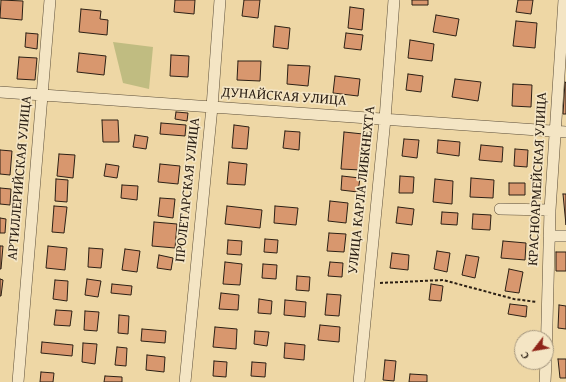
<!DOCTYPE html>
<html>
<head>
<meta charset="utf-8">
<style>
	body { margin:0 }
	#map { position:relative; width:566px; height:382px; overflow:hidden; background:#eed7a5; font-family:"Gentium Book Plus",serif }
	canvas { display:block }
	.north { position:absolute; left:514px; top:330px; width:40px; height:40px; box-sizing:border-box; background:#f4e5c4; border:1px solid #a4967e; border-radius:50%; rotate:239deg; font-size:11px; font-weight:700; line-height:16px; text-align:center; color:#2c2015 }
	.north::after { content:''; display:block; margin:auto; width:14px; height:18px; background:#8f2418; clip-path:polygon(50% 0,100% 100%,50% 72%,0 100%) }
</style>
</head>
<body>
<div id="map">
<canvas width="566" height="382"></canvas>
<div class="north">С</div>
</div>
<script>
const ctx = document.querySelector('canvas').getContext('2d');
ctx.lineJoin = 'round';
function fillPath(path, color) {
  ctx.fillStyle = color;
  ctx.fill(path, 'evenodd');
}
function shape(rows) {
  const path = new Path2D();
  for (const r of rows) {
    path.moveTo(r[0], r[1]);
    for (let i = 2; i < r.length; i += 2) path.lineTo(r[i], r[i + 1]);
  }
  return path;
}
function trace(path, color, width, dash) {
  ctx.strokeStyle = color;
  ctx.lineWidth = width;
  ctx.lineCap = dash ? 'butt' : 'round';
  ctx.setLineDash(dash || []);
  ctx.stroke(path);
}
function drawText(font, color, halo, rows, align = 'center') {
  ctx.font = font + ' "Gentium Book Plus",serif';
  ctx.lineWidth = 3.5;
  ctx.setLineDash([]);
  ctx.textBaseline = 'middle';
  ctx.strokeStyle = halo;
  ctx.fillStyle = color;
  for (const [text, x, y, turn = 0] of rows) {
    ctx.save();
    ctx.translate(x, y);
    ctx.rotate((+turn || 0) * Math.PI / 180);
    ctx.textAlign = isNaN(turn) ? turn : align;
    if (halo) ctx.strokeText(text, 0, 0);
    ctx.fillText(text, 0, 0);
    ctx.restore();
  }
}
const green = shape([
	[113,42,153,47,149,89,123,83]
]);
const building = shape([
	[1,0,23,1,22,20,0,18,1,0],
	[175,0,195,0,194,14,174,12,175,0],
	[244,0,260,0,258,18,242,16,244,0],
	[412,0,428,0,428,5,412,5,412,0],
	[518,0,533,0,531,14,516,12,518,0],
	[350,7,364,9,362,30,348,28,350,7],
	[81,9,101,11,100,19,108,20,107,35,79,32,81,9],
	[436,15,459,19,456,36,433,32,436,15],
	[516,21,537,23,535,48,513,46,516,21],
	[275,26,290,28,288,49,273,47,275,26],
	[26,33,38,34,37,49,25,47,26,33],
	[346,33,363,35,361,50,344,48,346,33],
	[410,40,434,44,432,61,408,58,410,40],
	[79,53,106,56,104,75,77,72,79,53],
	[171,55,189,56,188,77,170,76,171,55],
	[19,57,37,58,35,80,17,79,19,57],
	[238,61,261,61,260,81,237,80,238,61],
	[288,65,310,66,308,86,287,84,288,65],
	[408,74,423,76,421,92,406,90,408,74],
	[335,76,360,79,358,96,333,93,335,76],
	[455,79,481,82,478,101,452,97,455,79],
	[565,82,566,83,566,114,563,114,565,82],
	[513,84,532,85,531,107,512,106,513,84],
	[176,112,188,113,187,121,175,119,176,112],
	[102,120,118,120,119,142,103,142,102,120],
	[161,123,186,125,185,136,160,134,161,123],
	[234,125,249,127,247,149,232,148,234,125],
	[285,131,300,132,299,150,283,148,285,131],
	[344,132,363,134,361,170,341,169,344,132],
	[135,135,148,137,146,149,133,147,135,135],
	[404,139,419,140,417,158,402,156,404,139],
	[438,140,460,142,459,156,437,153,438,140],
	[481,145,503,147,502,162,479,160,481,145],
	[515,149,528,150,527,167,514,166,515,149],
	[0,150,12,151,10,175,0,174,0,150],
	[59,154,75,155,73,178,57,176,59,154],
	[229,162,247,164,245,185,227,184,229,162],
	[106,164,119,166,117,178,104,176,106,164],
	[160,164,180,166,178,184,158,182,160,164],
	[342,176,360,178,358,192,341,190,342,176],
	[400,176,414,177,413,193,399,193,400,176],
	[471,178,494,180,493,198,470,197,471,178],
	[56,179,68,180,67,202,55,201,56,179],
	[435,179,453,181,452,204,433,202,435,179],
	[509,183,525,183,525,195,509,195,509,183],
	[122,185,138,186,137,200,121,198,122,185],
	[0,188,11,189,10,205,0,204,0,188],
	[563,194,566,194,566,225,563,194],
	[160,198,175,199,173,218,158,216,160,198],
	[330,201,348,203,346,223,328,221,330,201],
	[54,206,67,207,64,233,52,232,54,206],
	[227,206,262,210,260,228,225,224,227,206],
	[275,206,298,208,296,225,274,223,275,206],
	[398,207,414,209,412,225,396,223,398,207],
	[442,212,458,213,457,225,441,224,442,212],
	[473,214,491,215,490,230,472,229,473,214],
	[0,218,6,219,5,233,0,233,0,218],
	[154,222,177,224,175,248,152,246,154,222],
	[329,233,346,234,344,252,327,251,329,233],
	[265,239,278,240,277,253,264,252,265,239],
	[228,240,242,241,241,255,227,254,228,240],
	[503,241,526,243,525,260,501,258,503,241],
	[0,246,3,246,1,269,0,269,0,246],
	[48,246,67,248,65,270,46,268,48,246],
	[89,248,103,249,101,268,88,267,89,248],
	[125,249,140,251,137,272,122,270,125,249],
	[437,251,450,253,447,272,434,269,437,251],
	[556,252,566,252,566,271,556,271,556,252],
	[392,253,409,255,408,270,390,268,392,253],
	[159,255,173,258,171,270,157,268,159,255],
	[466,255,479,257,475,278,462,275,466,255],
	[225,262,242,264,240,285,223,284,225,262],
	[330,262,343,263,342,277,328,276,330,262],
	[263,264,277,265,276,279,262,278,263,264],
	[509,269,523,272,519,293,505,291,509,269],
	[297,276,310,277,309,291,296,290,297,276],
	[0,279,3,280,1,296,0,296,0,279],
	[87,279,101,281,98,297,85,295,87,279],
	[55,280,68,281,67,301,53,299,55,280],
	[112,284,132,286,131,295,111,293,112,284],
	[431,284,443,286,441,301,429,300,431,284],
	[221,293,239,295,238,310,219,309,221,293],
	[327,294,341,295,339,316,325,315,327,294],
	[259,299,272,301,271,314,258,313,259,299],
	[285,300,306,302,305,317,284,315,285,300],
	[510,304,527,306,526,317,508,314,510,304],
	[559,305,566,306,566,329,558,328,559,305],
	[56,310,72,311,70,326,54,325,56,310],
	[85,311,99,312,97,331,84,330,85,311],
	[119,315,129,316,128,334,118,333,119,315],
	[320,325,340,327,339,342,318,340,320,325],
	[215,327,237,329,236,349,213,347,215,327],
	[142,329,166,331,165,343,141,341,142,329],
	[255,331,269,332,267,346,254,344,255,331],
	[42,342,73,345,72,356,41,353,42,342],
	[83,343,97,344,95,364,82,362,83,343],
	[285,343,305,345,304,360,284,358,285,343],
	[117,347,127,348,126,366,115,365,117,347],
	[147,355,165,357,164,372,146,370,147,355],
	[558,359,566,359,566,378,560,378,558,359],
	[385,360,396,361,394,381,383,380,385,360],
	[214,361,227,362,226,377,213,376,214,361],
	[252,362,266,363,265,377,251,376,252,362],
	[41,372,54,373,53,382,40,382,41,372],
	[410,374,427,375,427,382,409,382,410,374],
	[105,376,122,377,122,382,104,382,105,376]
]);
const path = shape([
	[380,283,443,280,514,299,537,302]
]);
const minor = shape([
	[0,92,566,132],
	[500,209,550,210],
	[549,236,566,236],
	[546,360,550,210,564,0],
	[18,382,50,0],
	[185,382,212,107,220,0],
	[359,382,385,119,394,0],
	[545,382,546,362]
]);
const streetNames = [
	["ДУНАЙСКАЯ УЛИЦА",284,97,4],
	["АРТИЛЛЕРИЙСКАЯ УЛИЦА",20,178,-85],
	["КРАСНОАРМЕЙСКАЯ УЛИЦА",538,179,-87],
	["ПРОЛЕТАРСКАЯ УЛИЦА",188,190,-84],
	["УЛИЦА КАРЛА ЛИБКНЕХТА",362,190,-84]
];
fillPath(green, '#c0bc81');
fillPath(building, '#d8976e');
trace(building, '#2c2015', 1);
trace(minor, '#5c4e39', 12);
trace(path, '#2c2015', 2, [3, 2]);
trace(minor, '#f4e5c4', 11);
drawText('14px', '#2c2015', '#f4e5c4', streetNames);
</script>
</body>
</html>
